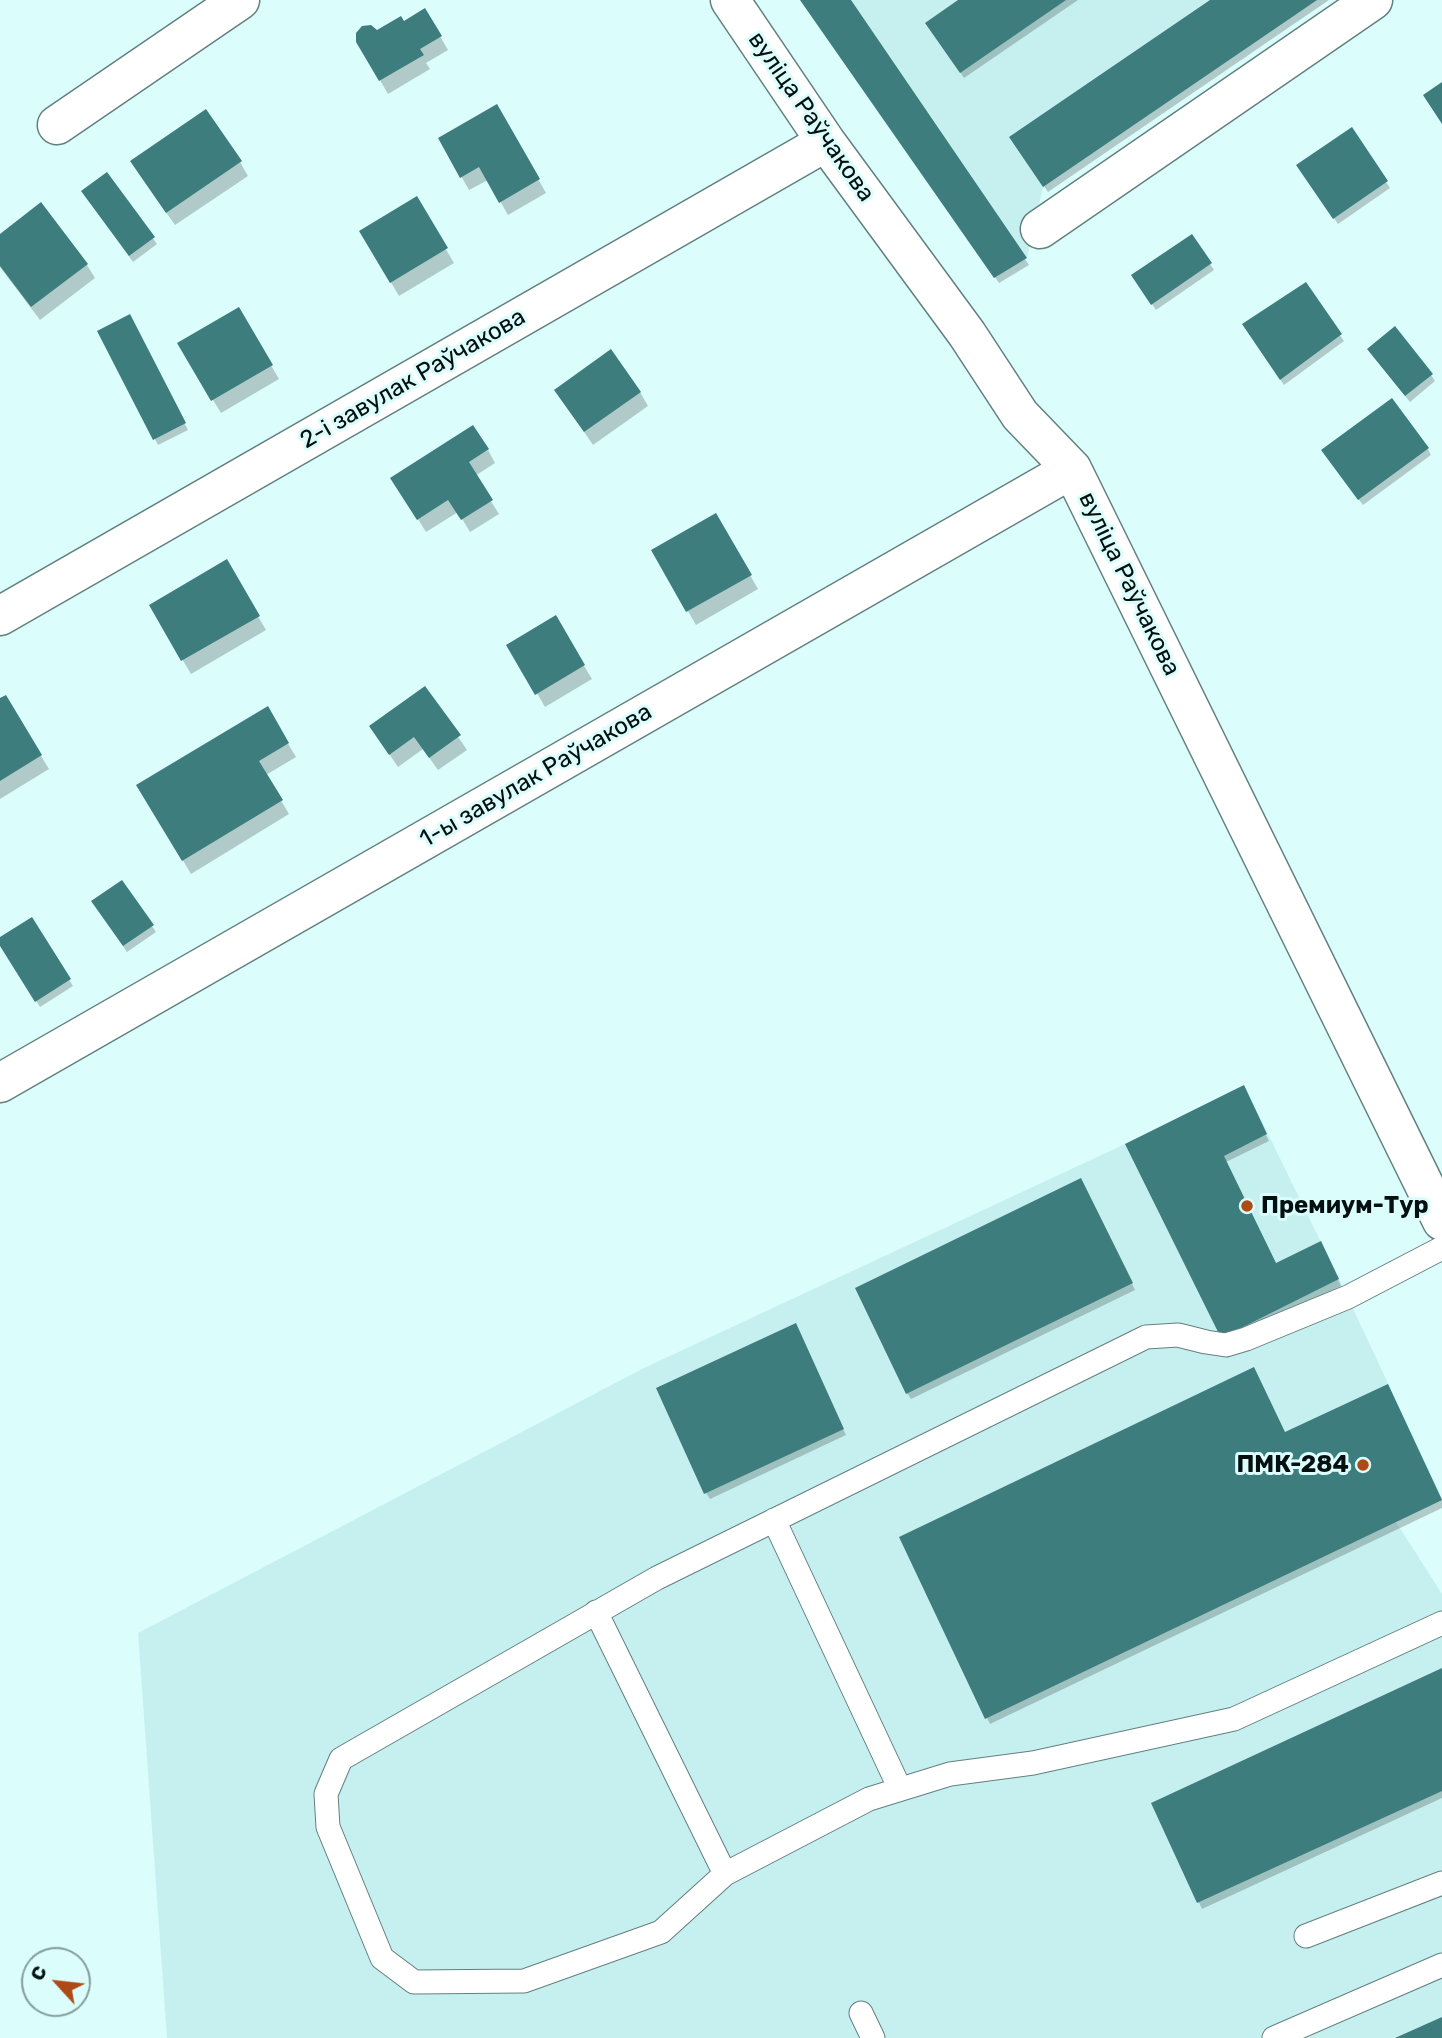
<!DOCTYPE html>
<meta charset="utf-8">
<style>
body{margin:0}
#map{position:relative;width:1442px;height:2038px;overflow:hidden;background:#dbfdfc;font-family:Rubik,sans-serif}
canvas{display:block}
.north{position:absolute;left:21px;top:1947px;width:70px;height:70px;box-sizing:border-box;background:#dbfdfc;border:2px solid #859e9d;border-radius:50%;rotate:297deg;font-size:19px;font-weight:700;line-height:28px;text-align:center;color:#040f0f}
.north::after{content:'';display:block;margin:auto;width:24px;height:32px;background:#ae4a16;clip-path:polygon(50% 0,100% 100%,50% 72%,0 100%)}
</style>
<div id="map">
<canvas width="1442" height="2038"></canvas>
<div class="north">С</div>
</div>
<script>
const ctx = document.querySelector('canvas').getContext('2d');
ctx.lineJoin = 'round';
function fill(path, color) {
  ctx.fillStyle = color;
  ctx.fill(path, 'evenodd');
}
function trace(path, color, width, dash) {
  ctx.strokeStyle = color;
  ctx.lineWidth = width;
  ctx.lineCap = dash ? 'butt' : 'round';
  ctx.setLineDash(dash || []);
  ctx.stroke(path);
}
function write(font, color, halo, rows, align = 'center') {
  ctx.font = font + ' Rubik,sans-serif';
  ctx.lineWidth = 6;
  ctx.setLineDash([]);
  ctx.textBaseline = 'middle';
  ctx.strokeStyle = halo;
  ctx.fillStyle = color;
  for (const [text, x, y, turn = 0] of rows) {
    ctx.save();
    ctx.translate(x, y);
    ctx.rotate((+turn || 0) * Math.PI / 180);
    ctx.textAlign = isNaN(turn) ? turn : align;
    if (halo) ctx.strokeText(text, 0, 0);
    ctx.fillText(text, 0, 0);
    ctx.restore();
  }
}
fill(new Path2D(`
 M 800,0 L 1317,0 L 1043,187 L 1027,258 L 994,278 Z
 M 1244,1085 L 1339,1279 L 1442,1498 L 1442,1500 L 1396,1522 L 1442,1594 L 1442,2038 L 167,2038 L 138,1633 L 644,1368 L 1125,1144 Z`), '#c6f0ef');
fill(new Path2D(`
 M 801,0 L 849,0 L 1029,265 L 999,283 Z
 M 961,0 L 1078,0 L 964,78 L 931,29 Z
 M 1213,0 L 1329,0 L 1048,192 L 1015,144 Z
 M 425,10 L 448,50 L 426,63 L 430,69 L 388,94 L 358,42 L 377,32 L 403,23 Z
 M 497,106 L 546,193 L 508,215 L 488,180 L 469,190 L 440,139 Z
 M 1351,129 L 1390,188 L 1338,224 L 1302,171 Z
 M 240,162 L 248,176 L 175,225 L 140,175 Z
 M 107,174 L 157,244 L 133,262 L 87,198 Z
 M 416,199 L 454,263 L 399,296 L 361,231 Z
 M 0,237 L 87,265 L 95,278 L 40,320 L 0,267 Z
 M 1210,264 L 1214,270 L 1156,310 L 1137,282 Z
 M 238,309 L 279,379 L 221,413 L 179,344 Z
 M 129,316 L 188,430 L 158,445 L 99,332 Z
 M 1248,331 L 1340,335 L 1344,341 L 1284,385 Z
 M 1373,355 L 1431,375 L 1435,381 L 1410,402 Z
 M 556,391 L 640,392 L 648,406 L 593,445 Z
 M 1428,449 L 1431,455 L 1363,505 L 1327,457 Z
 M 488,450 L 495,463 L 475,476 L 499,514 L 470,532 L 458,512 L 426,532 L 401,492 Z
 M 715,515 L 758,589 L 696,625 L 653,551 Z
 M 226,562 L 266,630 L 191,674 L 151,606 Z
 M 555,618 L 592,679 L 545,707 L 509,645 Z
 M 425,688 L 467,750 L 438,770 L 423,749 L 398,767 L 371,727 Z
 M 5,697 L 49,769 L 0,799 L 0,700 Z
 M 267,708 L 296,757 L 266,775 L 289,814 L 191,874 L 139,786 Z
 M 97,908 L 152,926 L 156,932 L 127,952 Z
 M 31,919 L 73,986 L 40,1007 L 0,943 L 0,939 Z
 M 1246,1094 L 1269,1141 L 1226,1162 L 1276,1265 L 1324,1249 L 1341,1286 L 1226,1343 L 1127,1145 Z
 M 1084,1186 L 1135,1290 L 911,1399 L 907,1393 Z
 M 798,1332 L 846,1435 L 710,1499 L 706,1493 Z
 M 1391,1392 L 1442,1500 L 1442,1508 L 990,1724 L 987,1718 L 1285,1434 Z
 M 1442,1670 L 1442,1798 L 1202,1909 L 1153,1803 Z`), '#0003');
fill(new Path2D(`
 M 800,0 L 851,0 L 1027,258 L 994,278 Z
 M 958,0 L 1066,0 L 960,73 L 925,23 Z
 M 1210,0 L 1317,0 L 1043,187 L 1009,137 Z
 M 425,8 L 442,36 L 420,49 L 424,55 L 379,81 L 356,42 L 356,33 L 362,26 L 371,25 L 377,30 L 401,16 L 404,21 Z
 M 1442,82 L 1442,124 L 1423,95 Z
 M 497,104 L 540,179 L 499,203 L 479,167 L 460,178 L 438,138 Z
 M 206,109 L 242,161 L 166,213 L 130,161 Z
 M 1352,127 L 1388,181 L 1333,219 L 1296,165 Z
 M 107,172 L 155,237 L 129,256 L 81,191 Z
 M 417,196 L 448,248 L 390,283 L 359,231 Z
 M 41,202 L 88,264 L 31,307 L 0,266 L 0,234 Z
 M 1192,234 L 1212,263 L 1151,305 L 1131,275 Z
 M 1306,282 L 1342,334 L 1280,380 L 1242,324 Z
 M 239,307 L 273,365 L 211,401 L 177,343 Z
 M 130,314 L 186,423 L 153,440 L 97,331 Z
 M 1395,326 L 1433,374 L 1405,396 L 1367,349 Z
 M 611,349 L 641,392 L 584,432 L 554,390 Z
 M 1392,398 L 1429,448 L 1358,500 L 1321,450 Z
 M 473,425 L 489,449 L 469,462 L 493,500 L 461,520 L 448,500 L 417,520 L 390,478 Z
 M 716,513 L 752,575 L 686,612 L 651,550 Z
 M 227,559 L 260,616 L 181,661 L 149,605 Z
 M 556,615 L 585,665 L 535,695 L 506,645 Z
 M 425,686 L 461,735 L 429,758 L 414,737 L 389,755 L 369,726 Z
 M 6,695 L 42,755 L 0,781 L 0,698 Z
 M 268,706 L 289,743 L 259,761 L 283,800 L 182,861 L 136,785 Z
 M 122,880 L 154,925 L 123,946 L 91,901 Z
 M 32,917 L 71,979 L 35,1002 L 0,946 L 0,937 Z
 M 1244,1085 L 1267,1134 L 1224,1156 L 1276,1263 L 1321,1241 L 1339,1279 L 1221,1338 L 1125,1144 Z
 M 1081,1178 L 1133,1283 L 906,1394 L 855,1288 Z
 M 796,1323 L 844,1429 L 704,1494 L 656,1388 Z
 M 1254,1367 L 1285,1432 L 1388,1384 L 1442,1500 L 985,1719 L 899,1537 Z
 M 1442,1668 L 1442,1791 L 1197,1903 L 1151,1803 Z
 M 1442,2017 L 1442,2038 L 1395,2038 Z`), '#3e7d7d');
const lane = new Path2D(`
 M 1442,1248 L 1348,1297 L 1246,1339 L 1226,1345 L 1206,1342 L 1178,1335 L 1146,1337 L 657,1578 L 341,1759 L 326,1794 L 328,1827 L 382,1958 L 414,1982 L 524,1981 L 661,1932 L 725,1874 L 869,1799 L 950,1774 L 1033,1763 L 1234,1719 L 1442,1623
 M 774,1520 L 900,1789
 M 596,1612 L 725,1874
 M 1306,1936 L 1442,1883
 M 861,2013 L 873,2038
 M 1274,2038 L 1442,1965`);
const street = new Path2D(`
 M 730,0 L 826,142 L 967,334 L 1020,415 L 1072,469 L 1442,1221
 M 57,125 L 240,0
 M 1040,229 L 1373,0
 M 0,616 L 826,142
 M 0,1083 L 1072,469`);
trace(lane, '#62807f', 25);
trace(street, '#62807f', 41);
trace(lane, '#fff', 23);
trace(street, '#fff', 38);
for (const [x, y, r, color] of [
 [1247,1206,7,"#ae4a16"],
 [1363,1465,7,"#ae4a16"]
]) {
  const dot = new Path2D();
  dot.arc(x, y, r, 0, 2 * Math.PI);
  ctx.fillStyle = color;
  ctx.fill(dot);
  trace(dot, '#dbfdfc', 2.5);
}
write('24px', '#040f0f', '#dbfdfc', [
 ["вуліца Раўчакова",811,117,55],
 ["2-і завулак Раўчакова",413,379,-30],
 ["вуліца Раўчакова",1129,584,64],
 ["1-ы завулак Раўчакова",536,776,-30]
]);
write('bold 24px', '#040f0f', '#dbfdfc', [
 ["Премиум-Тур",1261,1206],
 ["ПМК-284",1349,1465,"right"]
], 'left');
</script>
